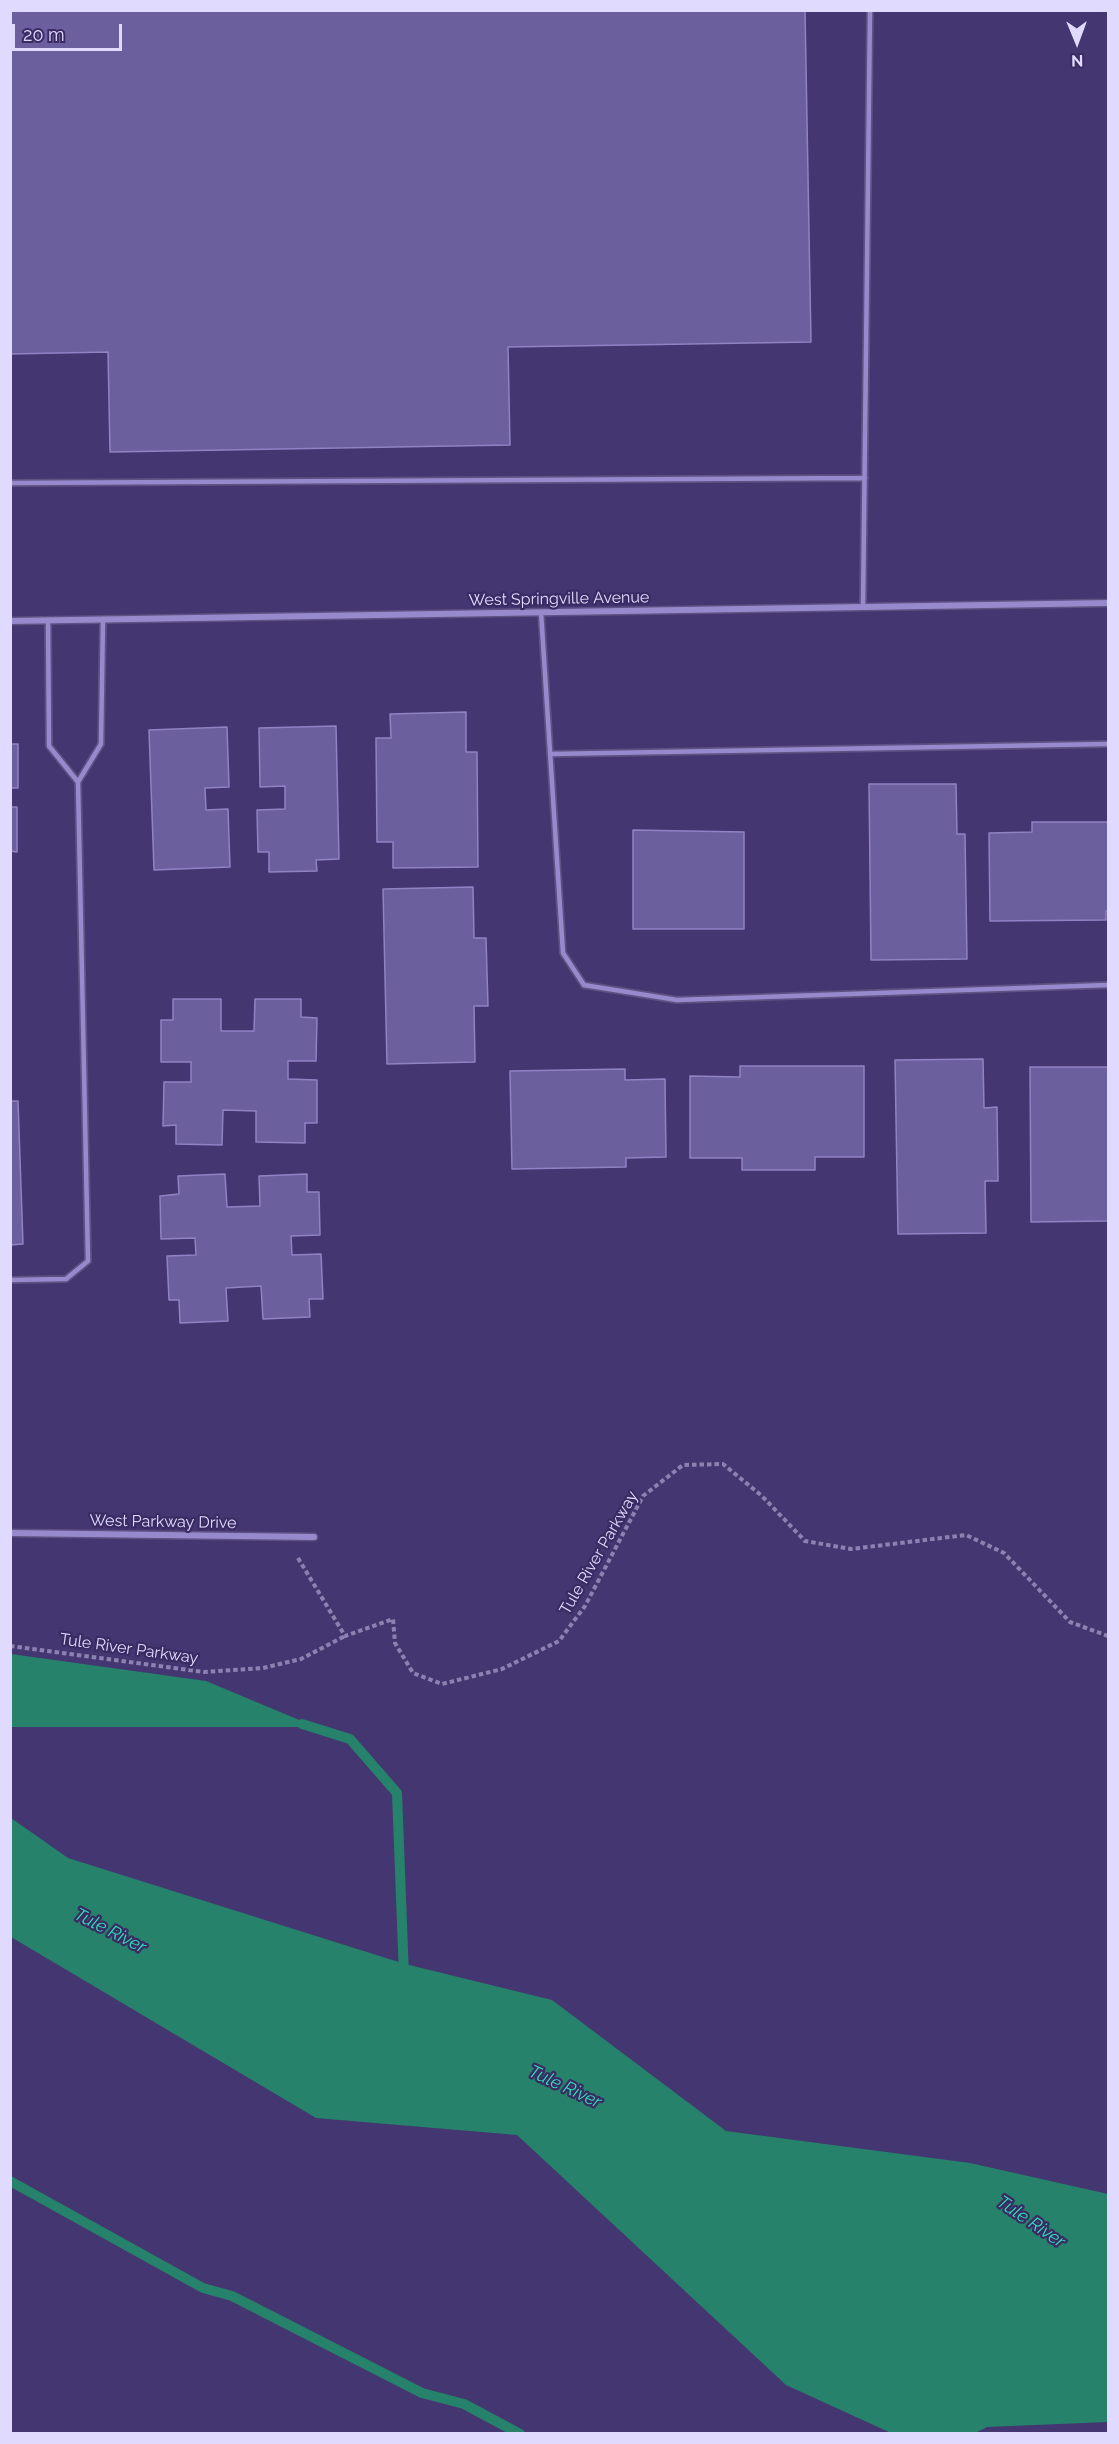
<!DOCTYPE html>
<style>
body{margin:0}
#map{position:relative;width:1119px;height:2444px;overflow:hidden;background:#443670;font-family:Raleway,sans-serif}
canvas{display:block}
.frame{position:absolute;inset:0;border:12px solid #e0dbfe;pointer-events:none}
.north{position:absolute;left:1047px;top:12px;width:60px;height:60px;-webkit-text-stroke:4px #3a2b64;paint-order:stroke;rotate:179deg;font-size:16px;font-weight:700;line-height:24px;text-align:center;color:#e0dbfe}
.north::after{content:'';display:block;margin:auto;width:21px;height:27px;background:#e0dbfe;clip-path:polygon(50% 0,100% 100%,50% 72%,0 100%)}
.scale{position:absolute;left:12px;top:24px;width:110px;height:27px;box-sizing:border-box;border:3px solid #e0dbfe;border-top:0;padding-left:8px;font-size:18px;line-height:21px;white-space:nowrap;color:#e0dbfe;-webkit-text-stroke:4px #3a2b64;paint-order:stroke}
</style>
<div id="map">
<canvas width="1119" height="2444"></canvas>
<div class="frame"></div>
<div class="north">N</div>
<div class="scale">20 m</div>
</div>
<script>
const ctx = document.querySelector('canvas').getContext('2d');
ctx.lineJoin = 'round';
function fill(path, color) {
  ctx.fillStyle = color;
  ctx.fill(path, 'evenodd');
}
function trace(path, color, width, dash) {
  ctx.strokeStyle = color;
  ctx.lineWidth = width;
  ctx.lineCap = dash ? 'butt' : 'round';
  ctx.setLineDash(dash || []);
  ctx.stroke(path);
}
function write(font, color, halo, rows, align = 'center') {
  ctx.font = font + ' Raleway,sans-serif';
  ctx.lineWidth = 4.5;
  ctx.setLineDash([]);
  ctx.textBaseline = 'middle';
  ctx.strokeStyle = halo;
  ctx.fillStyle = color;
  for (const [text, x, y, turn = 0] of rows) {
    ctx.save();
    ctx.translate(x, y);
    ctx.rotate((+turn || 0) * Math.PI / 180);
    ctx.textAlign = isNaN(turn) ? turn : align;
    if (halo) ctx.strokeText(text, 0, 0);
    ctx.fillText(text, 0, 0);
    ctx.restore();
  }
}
fill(new Path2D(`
 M 11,1654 L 206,1681 L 316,1727 L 11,1727 Z
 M 11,1818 L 68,1858 L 405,1964 L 552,2000 L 726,2131 L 970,2163 L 1108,2194 L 1108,2422 L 987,2427 L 975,2433 L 891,2433 L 786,2385 L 517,2135 L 316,2118 L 11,1937 Z`), '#26826b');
trace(new Path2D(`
 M 302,1724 L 350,1739 L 397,1793 L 404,1976
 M 10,2181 L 203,2288 L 232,2296 L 422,2393 L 464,2404 L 520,2434`), '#26826b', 10);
const building = new Path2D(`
 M 10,10 L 805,10 L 811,342 L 508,347 L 510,445 L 110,452 L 108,352 L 10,354 Z
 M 466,712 L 466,752 L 477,752 L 478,867 L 393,868 L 393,842 L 377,842 L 376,738 L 391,738 L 390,714 Z
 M 336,726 L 339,859 L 316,860 L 317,871 L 269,872 L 269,852 L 258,852 L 257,810 L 285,809 L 285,786 L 260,787 L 259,728 Z
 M 227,727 L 229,787 L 205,788 L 206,810 L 228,809 L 230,867 L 154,870 L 149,730 Z
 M 10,744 L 18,744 L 18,788 L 10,788 Z
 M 869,784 L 956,784 L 957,834 L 965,834 L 967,959 L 871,960 Z
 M 10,807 L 17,807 L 17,852 L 10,851 Z
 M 1032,822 L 1108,822 L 1108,911 L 1106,911 L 1106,920 L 990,921 L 989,833 L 1032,832 Z
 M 633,830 L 744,832 L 744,929 L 633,929 Z
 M 473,887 L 474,938 L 486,938 L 488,1006 L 474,1006 L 475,1062 L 387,1064 L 383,889 Z
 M 173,999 L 221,999 L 221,1031 L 254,1031 L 255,999 L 301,999 L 301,1017 L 317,1018 L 316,1061 L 288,1061 L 288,1079 L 317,1080 L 317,1123 L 305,1123 L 305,1143 L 256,1142 L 256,1111 L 223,1110 L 222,1145 L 176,1144 L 176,1125 L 163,1126 L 164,1082 L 191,1082 L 191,1062 L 161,1062 L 161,1020 L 173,1020 Z
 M 983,1059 L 984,1108 L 997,1107 L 998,1181 L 985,1181 L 986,1233 L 898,1234 L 895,1060 Z
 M 740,1066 L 864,1066 L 864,1157 L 815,1157 L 815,1170 L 742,1170 L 742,1158 L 690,1158 L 690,1076 L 740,1077 Z
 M 1030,1067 L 1108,1067 L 1108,1221 L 1031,1222 Z
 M 625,1069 L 625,1080 L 665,1079 L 666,1157 L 626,1158 L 626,1167 L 512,1169 L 510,1071 Z
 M 10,1101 L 18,1101 L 23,1244 L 10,1245 Z
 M 225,1174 L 227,1207 L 260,1206 L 259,1176 L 307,1174 L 307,1192 L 319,1192 L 320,1235 L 291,1236 L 292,1255 L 321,1254 L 323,1299 L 309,1299 L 310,1317 L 263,1319 L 261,1286 L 226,1288 L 228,1321 L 180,1323 L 179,1300 L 169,1300 L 167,1256 L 196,1255 L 195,1238 L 161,1239 L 160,1196 L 179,1194 L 178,1176 Z`);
fill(building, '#6c5f9e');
trace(building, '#9083c4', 1.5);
const lane = new Path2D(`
 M 10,483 L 865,478
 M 863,607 L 870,10
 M 541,612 L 563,953 L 584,985 L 677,1000 L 1108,985
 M 48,620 L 49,746 L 78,782
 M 550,754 L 1108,744
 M 10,1280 L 66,1279 L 88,1261 L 78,782 L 101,744 L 103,619`);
const street = new Path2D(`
 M 10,621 L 1108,603
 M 10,1533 L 314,1537`);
trace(lane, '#5e5183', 8);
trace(street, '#5e5183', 9);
trace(new Path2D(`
 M 298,1558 L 345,1636 L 393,1619 L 395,1643 L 413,1673 L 442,1684 L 502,1669 L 559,1641 L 585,1606 L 643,1496 L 683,1465 L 723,1464 L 762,1496 L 805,1541 L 851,1549 L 966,1535 L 1004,1553 L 1070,1622 L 1108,1636
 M 10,1646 L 204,1672 L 263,1668 L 301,1659 L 345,1636`), '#8c82b2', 4, [4.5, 3]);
trace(lane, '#968acc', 4.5);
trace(street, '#968acc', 6);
write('16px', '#e0dbfe', '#3a2b64', [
 ["West Springville Avenue",559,599,-1],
 ["West Parkway Drive",163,1522,1],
 ["Tule River Parkway",599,1553,-60],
 ["Tule River Parkway",129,1649,8]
]);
write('italic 18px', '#30dfb6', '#3a2b64', [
 ["Tule River",110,1931,27],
 ["Tule River",565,2087,25],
 ["Tule River",1031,2222,34]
]);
</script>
